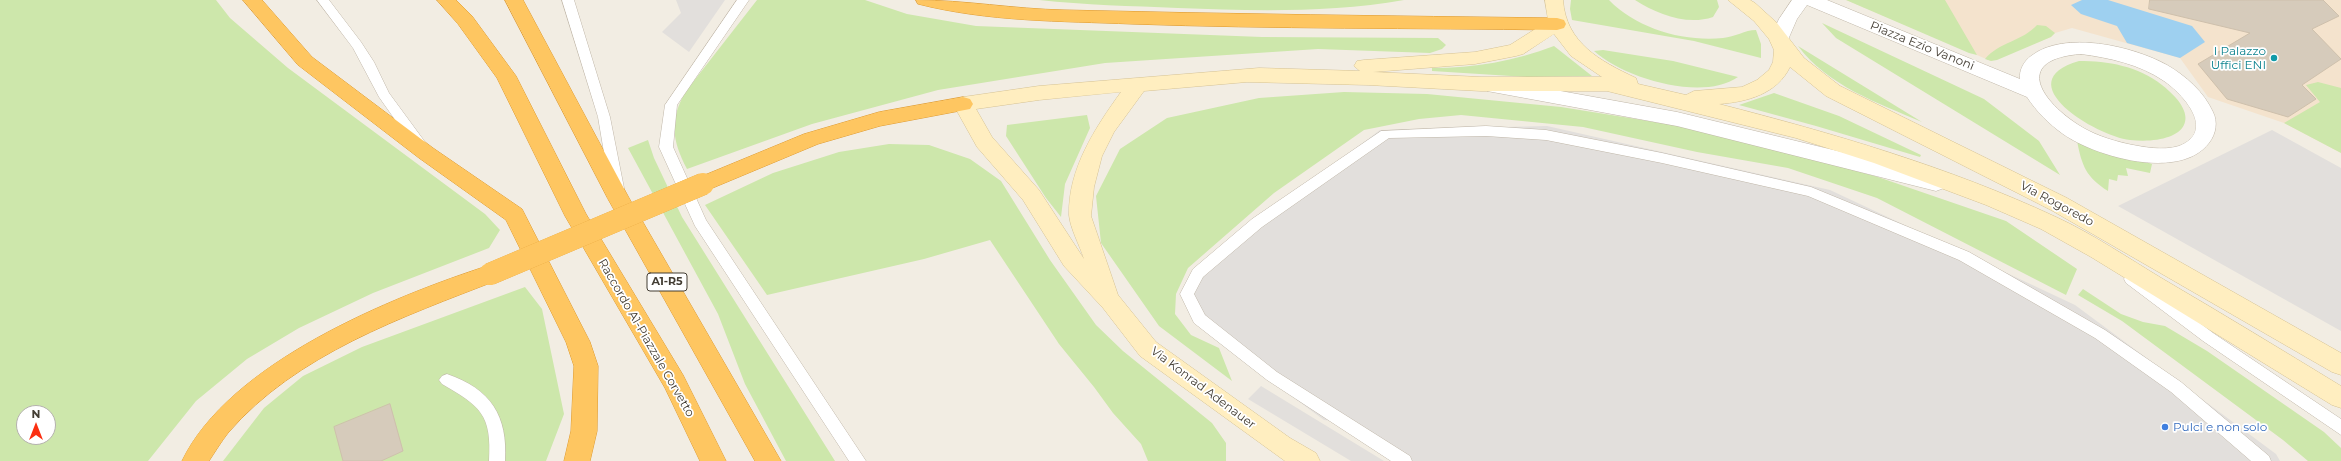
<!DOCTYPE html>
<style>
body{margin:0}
#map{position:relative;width:2341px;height:461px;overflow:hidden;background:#f2ede3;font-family:Montserrat,sans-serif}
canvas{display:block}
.north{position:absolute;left:16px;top:405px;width:40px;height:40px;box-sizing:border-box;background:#fff;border:1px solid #b4b1ad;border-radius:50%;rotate:0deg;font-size:11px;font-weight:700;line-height:16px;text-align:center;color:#433d33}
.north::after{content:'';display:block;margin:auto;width:14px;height:18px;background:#fb2f11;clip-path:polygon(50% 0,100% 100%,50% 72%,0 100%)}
</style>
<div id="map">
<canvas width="2341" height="461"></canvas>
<div class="north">N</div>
</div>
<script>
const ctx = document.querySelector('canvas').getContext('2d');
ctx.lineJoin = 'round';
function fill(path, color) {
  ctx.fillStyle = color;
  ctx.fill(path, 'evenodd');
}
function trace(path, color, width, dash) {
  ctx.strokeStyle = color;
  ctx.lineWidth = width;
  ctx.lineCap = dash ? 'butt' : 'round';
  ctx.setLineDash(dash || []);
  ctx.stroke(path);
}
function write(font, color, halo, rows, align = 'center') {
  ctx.font = font + ' Montserrat,sans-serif';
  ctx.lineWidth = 3.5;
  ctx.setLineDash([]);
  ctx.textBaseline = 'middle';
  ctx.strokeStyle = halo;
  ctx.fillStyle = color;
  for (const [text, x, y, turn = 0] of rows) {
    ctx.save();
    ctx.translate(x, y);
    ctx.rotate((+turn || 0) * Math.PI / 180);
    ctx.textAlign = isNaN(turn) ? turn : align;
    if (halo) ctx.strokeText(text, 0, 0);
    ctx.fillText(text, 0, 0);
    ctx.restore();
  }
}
fill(new Path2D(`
 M 1846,0 L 2341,0 L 2341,153 L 2284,123 L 2208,97 L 2180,58 L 2072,28 L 2055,33 L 2051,37 L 1991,61 Z`), '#f4e3cd');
fill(new Path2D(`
 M 0,0 L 216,0 L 230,18 L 288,68 L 485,214 L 500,230 L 489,248 L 373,293 L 299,328 L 247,359 L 196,401 L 148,461 L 0,461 ZM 24,413 L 48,413 L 48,437 L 24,437 Z
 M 757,0 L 865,0 L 907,14 L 976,26 L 1262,37 L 1438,38 L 1446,45 L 1442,49 L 1430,53 L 1318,49 L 1105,63 L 938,90 L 812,124 L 687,169 C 672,140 669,120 686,91 Z
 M 1039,0 L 1404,0 C 1330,13 1253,11 1178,8 C 1131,6 1085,5 1039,0 Z
 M 1571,0 L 1609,0 C 1637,29 1684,42 1723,38 C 1735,37 1745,30 1756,30 L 1761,44 L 1761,58 L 1694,41 L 1572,20 L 1570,9 Z
 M 1635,0 L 1717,0 L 1719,7 L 1713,17 C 1687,26 1657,14 1635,0 Z
 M 1846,0 L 1945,0 L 1977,55 L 1969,53 Z
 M 1822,23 L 1984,99 L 2039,141 L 2060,175 L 1836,38 Z
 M 2037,25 L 2046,26 L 2055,33 L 2051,37 L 1997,60 L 1991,61 L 1985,59 C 1999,42 2023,41 2037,25 Z
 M 1554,46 L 1592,76 L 1527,77 L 1432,71 L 1432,68 C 1474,68 1515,61 1554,46 Z
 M 1798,46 L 1922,122 C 1878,103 1828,86 1798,46 Z
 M 1603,50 L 1673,61 L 1738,77 C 1702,102 1624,78 1594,51 Z
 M 2079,61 C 2108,61 2138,66 2162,85 C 2209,122 2179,145 2130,140 C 2096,136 2006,82 2079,61 Z
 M 2318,82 L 2341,88 L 2341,153 L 2284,123 L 2320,102 L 2306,85 Z
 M 1344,92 L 1427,94 L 1561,107 L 1711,131 L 1875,176 L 2006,221 L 2077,269 L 2066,295 L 1877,198 L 1788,168 L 1697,152 L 1583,127 L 1461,115 L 1419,119 L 1364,130 L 1274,193 L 1188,268 L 1176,294 L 1175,314 L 1191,335 L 1219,348 L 1232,381 L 1159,326 L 1101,243 L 1096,196 L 1120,149 L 1167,118 L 1259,98 Z
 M 1774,93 L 1839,116 L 1921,155 L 1920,157 L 1816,126 L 1739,105 Z
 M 1087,115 L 1090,128 L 1065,184 L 1061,217 L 1046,198 L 1006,136 L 1007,125 Z
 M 648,140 L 654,158 L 682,217 L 835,461 L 786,461 L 745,384 L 718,314 L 628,148 Z
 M 2077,141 L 2152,164 L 2150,173 L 2126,168 L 2128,176 L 2118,175 L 2117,181 L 2109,179 L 2108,191 C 2086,177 2082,166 2077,141 Z
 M 889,144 L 929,145 L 970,159 L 1001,181 L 1050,260 L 1096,325 L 1123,351 L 1212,423 L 1226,443 L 1226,461 L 1148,461 L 1141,444 L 1113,413 L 1094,387 L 1059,344 L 990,240 L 924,259 L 767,295 L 705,205 L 773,173 L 839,152 Z
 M 525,287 L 542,309 L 564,414 L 546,461 L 223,461 L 264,408 L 303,376 L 362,347 Z
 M 2083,289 L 2121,314 L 2143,322 L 2165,326 L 2207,351 L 2324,432 L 2341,448 L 2341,461 L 2308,461 L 2283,440 L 2122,321 L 2078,295 Z`), '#cde7ab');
fill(new Path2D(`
 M 676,0 L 725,0 L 689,52 L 662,32 L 681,13 Z
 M 1547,126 L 1830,190 L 2075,305 L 2276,454 L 2280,461 L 1403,461 L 1344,422 L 1324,420 L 1222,345 L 1183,300 L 1192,271 L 1380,130 Z
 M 2272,130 L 2341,168 L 2341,331 L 2118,206 Z
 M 1261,386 L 1384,461 L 1351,461 L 1248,399 Z`), '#e2dfdc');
fill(new Path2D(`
 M 2082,0 L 2108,0 L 2192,26 L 2205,42 L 2180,58 L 2127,43 L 2117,26 L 2081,14 L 2071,5 Z`), '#9ed0f0');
const building = new Path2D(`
 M 2150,0 L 2323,0 L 2339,16 L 2312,29 L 2341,59 L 2302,85 L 2316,99 L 2288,117 L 2227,99 L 2198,64 L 2250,33 L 2149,9 Z
 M 390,404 L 403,451 L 381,461 L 343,461 L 334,427 Z`);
fill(building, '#d6cbbb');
trace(building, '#cec0ac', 1);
const lane = new Path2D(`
 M 317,0 L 329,0 L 361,42 L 374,62 L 389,93 L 425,142 L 427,145 L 425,148 L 415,148 L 379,97 L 353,48 Z
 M 562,0 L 574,0 L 610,117 L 624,188 L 622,191 L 612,191 L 610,188 L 598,117 Z
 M 737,0 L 749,0 L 677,105 L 673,147 L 706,220 L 866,461 L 849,461 L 695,226 L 659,147 L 665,105 Z
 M 1486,126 L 1546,130 L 1662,153 L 1811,187 L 1969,252 L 2105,330 L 2181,382 L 2269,456 L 2271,461 L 2251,461 L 2171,392 L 2095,338 L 1959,260 L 1808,196 L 1662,163 L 1546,140 L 1486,136 L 1389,138 L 1262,227 L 1203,277 L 1194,294 L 1205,315 L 1277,372 L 1410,456 L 1412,461 L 1391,461 L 1267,380 L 1194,323 L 1180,294 L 1193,269 L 1252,219 L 1381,131 Z
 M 2131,273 L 2136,275 L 2213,333 L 2341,419 L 2341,435 L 2203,341 L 2126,283 L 2124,279 L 2126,275 Z
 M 447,374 C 491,389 508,416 505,461 L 489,461 C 492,414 480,406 442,384 L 439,380 L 442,376 Z`);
const street = new Path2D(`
 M 1792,0 L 1827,0 L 2020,79 C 2019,70 2024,61 2031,56 C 2064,30 2133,46 2167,65 C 2186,76 2204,92 2213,112 C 2218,122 2216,134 2209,143 C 2180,181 2096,157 2063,134 C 2049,124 2036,111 2027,97 L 1807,5 L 1797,19 L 1787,42 L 1780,44 L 1773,42 L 1770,38 L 1779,19 ZM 2081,54 C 2110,58 2139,64 2164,81 C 2183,94 2217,131 2179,146 C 2163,151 2143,147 2128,144 C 2110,140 2092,134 2077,124 C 2038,98 2015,59 2081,54 Z
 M 1494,79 L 1677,112 L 1936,175 L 1944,178 L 1947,183 L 1944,188 L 1936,191 L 1677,126 L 1487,91 L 1484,86 L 1487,81 Z`);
const secondary = new Path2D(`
 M 1545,0 L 1563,0 C 1566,43 1600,61 1636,78 L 1638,84 L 1686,95 L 1694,91 L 1742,87 L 1757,80 L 1769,70 L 1773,62 L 1774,50 L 1769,39 L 1754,21 L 1728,0 L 1750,0 L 1755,3 L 1777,23 L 1804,58 L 1840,86 L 2067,198 L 2341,353 L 2341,375 L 2332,372 L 2051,210 L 1826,96 L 1790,67 C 1777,94 1747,102 1719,104 C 1832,133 1949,167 2056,217 C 2093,234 2128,258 2163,279 C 2223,314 2282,350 2341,386 L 2341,408 L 2332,405 L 2091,257 L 2041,229 L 1986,205 L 1874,163 L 1796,138 L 1607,91 L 1481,91 L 1368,85 L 1247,82 L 1144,91 L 1114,132 L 1102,156 L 1094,187 L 1091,216 L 1118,295 L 1156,342 L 1290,438 L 1316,453 L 1320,461 L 1285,461 L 1140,356 L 1103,308 L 1064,266 L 1023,200 L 977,147 L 953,104 L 956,99 L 963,97 L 1039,86 L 1259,68 L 1360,71 L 1354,66 L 1357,61 L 1364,60 L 1475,52 L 1510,45 L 1548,21 ZM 1554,34 L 1571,56 L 1602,77 L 1481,77 L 1373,72 L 1475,64 L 1516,56 L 1523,54 ZM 1121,92 C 1095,128 1068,169 1069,215 C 1070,228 1080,246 1084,259 L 1039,190 L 992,137 L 976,109 L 1039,100 Z`);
const highway = new Path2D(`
 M 243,0 L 262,0 L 312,57 L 433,148 L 522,209 L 590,342 L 598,366 L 597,431 L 590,461 L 564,461 L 571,431 L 574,366 L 566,342 L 506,220 L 419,158 L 298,65 Z
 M 437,0 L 456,0 L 472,16 L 516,76 L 586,214 L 683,375 L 726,461 L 700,461 L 665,388 L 565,216 L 497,78 L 458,24 Z
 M 505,0 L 523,0 L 629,198 L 781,461 L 755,461 L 608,199 Z
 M 916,0 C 965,0 1014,9 1064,10 C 1228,14 1392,16 1557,18 L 1564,20 L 1566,24 L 1564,28 L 1557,30 C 1415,28 1274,29 1132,24 C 1060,21 989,22 918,4 Z
 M 963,97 L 970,99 L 973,104 L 970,109 L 880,126 L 818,144 L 703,192 L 695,189 L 692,184 L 695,179 L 804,134 L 879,112 Z
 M 490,265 L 498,268 L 501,274 L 498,280 C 403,317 296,354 228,433 C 221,442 215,452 209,461 L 182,461 C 229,363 391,297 490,265 Z`);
trace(lane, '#c0b7a9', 1);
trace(street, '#c0b7a9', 1);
trace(secondary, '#d5c294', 1);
trace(highway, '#dd9a31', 1);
fill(lane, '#fff');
fill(street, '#fff');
fill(secondary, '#ffeec0');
fill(highway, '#fec661');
const highwayBridge = new Path2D(`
 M 490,274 L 703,184`);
trace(highwayBridge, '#dd9a31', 22, []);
trace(highwayBridge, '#fec661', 22);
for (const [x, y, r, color] of [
 [2274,58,4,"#0f9aa8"],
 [2165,427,4,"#3f7fe0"]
]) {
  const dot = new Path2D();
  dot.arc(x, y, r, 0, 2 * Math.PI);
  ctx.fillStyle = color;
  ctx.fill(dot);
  trace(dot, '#fff', 1.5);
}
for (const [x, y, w] of [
 [667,282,40]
]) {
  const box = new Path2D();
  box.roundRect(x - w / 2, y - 9, w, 18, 3);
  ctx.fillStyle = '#fff';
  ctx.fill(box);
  trace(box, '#433d33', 1);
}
write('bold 11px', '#433d33', null, [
 ["A1-R5",667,282]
]);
write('12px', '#433d33', '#fff', [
 ["Piazza Ezio Vanoni",1922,46,22],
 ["Via Rogoredo",2057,204,28],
 ["Raccordo A1-Piazzale Corvetto",646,338,60],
 ["Via Konrad Adenauer",1203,388,37]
]);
write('12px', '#0d838f', '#fff', [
 ["I Palazzo",2266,51],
 ["Uffici ENI",2266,65]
], 'right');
write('12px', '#366cbe', '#fff', [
 ["Pulci e non solo",2173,427]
], 'left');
</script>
